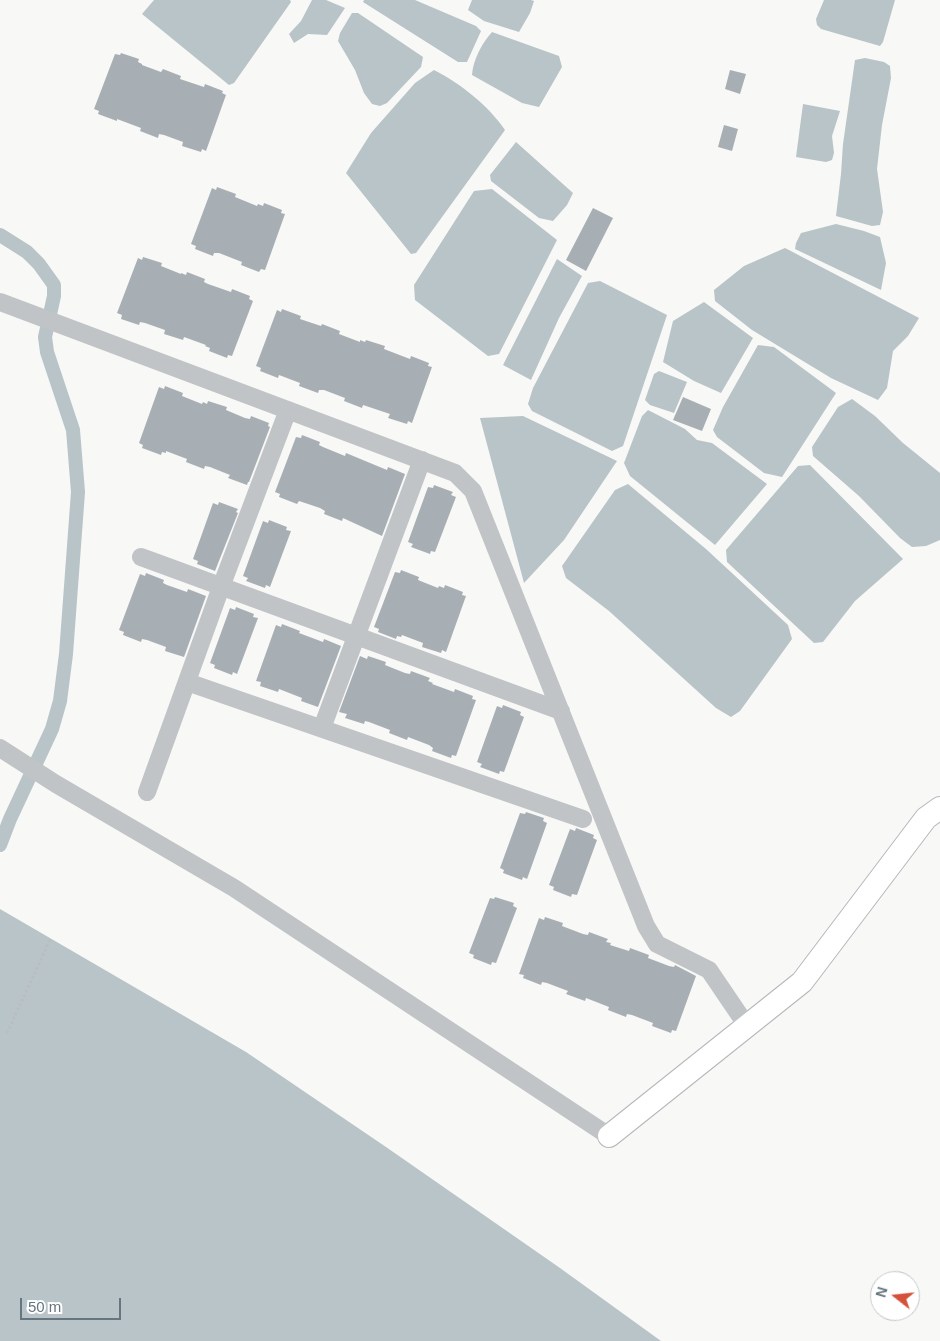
<!DOCTYPE html>
<style>
body{margin:0}
#map{position:relative;width:940px;height:1341px;overflow:hidden;background:#f8f8f6;font-family:Helvetica,sans-serif}
canvas{display:block}
.north{position:absolute;left:870px;top:1271px;width:50px;height:50px;box-sizing:border-box;background:#fff;border:1px solid #c2c8cb;border-radius:50%;rotate:286deg;font-size:14px;font-weight:700;line-height:20px;text-align:center;color:#66757e}
.north::after{content:'';display:block;margin:auto;width:18px;height:22px;background:#d4523a;clip-path:polygon(50% 0,100% 100%,50% 72%,0 100%)}
.scale{position:absolute;left:20px;top:1298px;width:101px;height:22px;box-sizing:border-box;border:2px solid #66757e;border-top:0;padding-left:6px;font-size:15px;line-height:18px;white-space:nowrap;color:#66757e;-webkit-text-stroke:4px #fff;paint-order:stroke}
</style>
<div id="map">
<canvas width="940" height="1341"></canvas>
<div class="north">N</div>
<div class="scale">50 m</div>
</div>
<script>
const ctx = document.querySelector('canvas').getContext('2d');
ctx.lineJoin = 'round';
function fill(path, color) {
  ctx.fillStyle = color;
  ctx.fill(path, 'evenodd');
}
function trace(path, color, width, dash) {
  ctx.strokeStyle = color;
  ctx.lineWidth = width;
  ctx.lineCap = dash ? 'butt' : 'round';
  ctx.setLineDash(dash || []);
  ctx.stroke(path);
}
fill(new Path2D(`
 M 154,0 L 290,0 L 291,2 L 234,83 L 229,85 L 142,14 Z
 M 312,0 L 326,0 L 345,8 L 327,35 L 308,34 L 294,43 L 289,34 L 301,21 Z
 M 364,0 L 415,0 L 476,26 L 481,31 L 467,62 L 458,62 L 363,2 Z
 M 472,0 L 531,0 L 534,1 L 530,13 L 519,32 L 484,21 L 468,10 Z
 M 824,0 L 895,0 L 883,42 L 880,46 L 821,29 L 817,25 L 816,19 Z
 M 352,13 L 358,13 L 423,57 L 421,67 L 387,103 L 380,106 L 372,104 L 364,93 L 355,70 L 338,41 L 340,33 Z
 M 492,32 L 559,56 L 562,67 L 539,107 L 522,103 L 472,75 C 473,60 482,43 492,32 Z
 M 865,58 L 884,62 L 890,66 L 891,78 L 882,125 L 877,169 L 883,212 L 880,225 L 872,226 L 836,216 L 841,174 L 843,144 L 855,60 Z
 M 434,70 C 461,84 488,105 505,130 L 416,253 L 411,254 L 346,173 L 371,133 L 415,83 Z
 M 803,104 L 840,111 L 832,136 L 834,153 L 832,160 L 826,162 L 796,157 Z
 M 516,142 L 573,193 L 567,205 L 553,221 L 539,218 L 491,181 L 490,175 Z
 M 492,189 L 557,240 L 499,354 L 488,356 L 415,300 L 414,285 L 474,191 Z
 M 836,224 L 864,231 L 880,237 L 886,263 L 881,290 L 795,249 L 796,243 L 801,233 Z
 M 785,248 L 919,318 L 908,336 L 893,351 L 887,388 L 878,400 L 831,378 L 752,330 L 715,301 L 714,290 L 744,266 Z
 M 557,259 L 582,276 L 559,318 L 531,380 L 503,365 Z
 M 600,281 L 667,315 L 623,446 L 612,451 L 532,411 L 528,404 L 533,388 L 588,283 Z
 M 704,302 L 753,338 L 721,393 L 694,381 L 663,362 L 673,321 Z
 M 758,345 L 774,347 L 836,393 L 782,477 L 764,473 L 717,437 L 713,430 L 723,407 Z
 M 659,371 L 687,382 L 674,413 L 650,405 L 645,400 L 654,374 Z
 M 852,399 L 875,416 L 903,443 L 940,473 L 940,540 L 926,546 L 912,547 L 900,538 L 859,496 L 813,456 L 812,447 L 838,407 Z
 M 648,410 L 685,429 L 697,440 L 712,443 L 767,484 L 715,545 L 630,476 L 624,463 L 642,416 Z
 M 523,416 L 617,461 L 564,540 L 524,583 L 480,418 Z
 M 810,465 L 903,559 L 855,601 L 823,642 L 814,643 L 727,562 L 726,550 L 798,466 Z
 M 628,484 L 706,549 L 788,625 L 792,639 L 740,711 L 731,717 L 716,708 L 609,611 L 566,578 L 562,566 L 615,490 Z
 M 0,909 L 246,1052 L 386,1147 L 560,1268 L 661,1341 L 0,1341 Z`), '#b8c4c7');
trace(new Path2D(`
 M 0,235 L 27,252 L 39,264 L 54,285 L 54,296 L 45,337 L 47,352 L 73,430 L 78,492 L 66,654 L 60,701 L 52,729 L 10,819 L 0,845`), '#b8c4c7', 14);
fill(new Path2D(`
 M 121,53 L 139,59 L 138,62 L 142,64 L 142,65 L 161,72 L 163,69 L 181,76 L 180,79 L 204,87 L 205,84 L 223,91 L 222,93 L 226,95 L 206,151 L 202,149 L 201,152 L 182,146 L 183,142 L 164,135 L 159,134 L 158,138 L 140,131 L 141,128 L 117,119 L 117,121 L 98,114 L 99,111 L 94,109 L 115,54 L 120,55 Z
 M 730,70 L 746,74 L 740,94 L 725,89 Z
 M 724,125 L 738,129 L 732,151 L 718,147 Z
 M 217,187 L 236,194 L 235,197 L 257,206 L 258,204 L 263,206 L 264,203 L 282,210 L 281,213 L 285,214 L 265,270 L 261,269 L 259,272 L 241,265 L 242,262 L 219,253 L 214,253 L 213,256 L 195,249 L 196,246 L 191,244 L 212,188 L 216,190 Z
 M 593,208 L 613,218 L 586,271 L 566,260 Z
 M 143,257 L 162,263 L 161,266 L 181,274 L 181,273 L 186,275 L 187,272 L 205,279 L 204,282 L 208,284 L 231,292 L 232,289 L 250,296 L 249,299 L 253,301 L 232,356 L 228,355 L 227,358 L 209,351 L 210,348 L 205,346 L 206,345 L 184,337 L 183,340 L 164,334 L 165,330 L 145,323 L 140,322 L 139,325 L 121,319 L 122,315 L 117,313 L 138,258 L 142,260 Z
 M 282,309 L 301,316 L 300,319 L 321,326 L 322,324 L 340,331 L 339,334 L 360,342 L 360,340 L 365,342 L 366,340 L 385,346 L 384,349 L 410,359 L 411,356 L 429,363 L 428,366 L 432,367 L 412,423 L 408,421 L 407,424 L 388,418 L 390,414 L 363,405 L 362,408 L 344,401 L 345,398 L 324,390 L 319,390 L 318,393 L 299,386 L 300,383 L 279,375 L 278,378 L 260,371 L 261,368 L 256,366 L 277,310 L 281,312 Z
 M 165,386 L 183,393 L 182,396 L 202,404 L 203,402 L 207,404 L 208,401 L 227,407 L 226,410 L 245,418 L 250,419 L 251,416 L 269,423 L 268,426 L 270,427 L 249,482 L 248,482 L 247,485 L 228,478 L 230,475 L 210,467 L 205,466 L 204,469 L 186,462 L 187,459 L 166,451 L 166,453 L 162,452 L 161,455 L 142,448 L 143,445 L 139,443 L 159,387 L 164,389 Z
 M 683,397 L 711,409 L 702,431 L 673,420 Z
 M 302,435 L 320,442 L 319,445 L 323,447 L 345,456 L 346,453 L 387,470 L 388,467 L 405,474 L 382,536 L 343,518 L 342,521 L 324,514 L 325,511 L 320,508 L 299,501 L 297,504 L 279,497 L 280,494 L 275,492 L 296,437 L 301,438 Z
 M 434,485 L 453,492 L 451,495 L 456,497 L 435,552 L 431,551 L 430,554 L 411,547 L 413,544 L 408,542 L 428,487 L 433,488 Z
 M 219,502 L 238,509 L 236,512 L 238,513 L 215,571 L 197,564 L 198,561 L 193,559 L 213,503 L 218,505 Z
 M 269,520 L 287,527 L 286,530 L 291,531 L 270,587 L 266,585 L 265,588 L 246,581 L 248,578 L 243,576 L 263,521 L 268,523 Z
 M 401,570 L 419,577 L 418,580 L 438,588 L 439,586 L 444,588 L 445,585 L 463,592 L 462,595 L 466,596 L 446,652 L 442,650 L 441,653 L 422,647 L 423,643 L 402,635 L 401,637 L 397,636 L 396,639 L 378,632 L 379,629 L 374,627 L 395,572 L 400,573 Z
 M 146,573 L 164,580 L 163,583 L 167,585 L 187,592 L 188,589 L 206,596 L 184,657 L 165,651 L 166,647 L 147,640 L 142,639 L 141,642 L 123,635 L 124,632 L 119,630 L 140,574 L 145,576 Z
 M 236,607 L 254,614 L 253,617 L 258,618 L 237,674 L 233,672 L 232,675 L 214,668 L 215,665 L 210,663 L 230,608 L 235,610 Z
 M 282,624 L 300,631 L 299,633 L 323,642 L 324,639 L 341,646 L 318,707 L 301,701 L 302,698 L 279,689 L 278,692 L 260,686 L 261,682 L 256,681 L 276,625 L 281,627 Z
 M 360,656 L 367,659 L 368,656 L 386,662 L 385,665 L 405,673 L 410,674 L 411,671 L 430,678 L 428,681 L 433,683 L 432,684 L 454,692 L 455,689 L 473,696 L 472,699 L 476,700 L 456,756 L 452,755 L 451,758 L 432,751 L 433,748 L 429,745 L 408,737 L 407,740 L 389,733 L 390,730 L 369,722 L 365,721 L 364,724 L 345,718 L 347,714 L 339,712 Z
 M 503,705 L 521,712 L 520,715 L 524,717 L 504,772 L 500,771 L 499,774 L 480,767 L 482,764 L 477,762 L 497,706 L 502,708 Z
 M 526,812 L 544,818 L 543,821 L 547,823 L 527,879 L 523,877 L 522,880 L 503,873 L 504,870 L 500,868 L 520,813 L 525,814 Z
 M 576,828 L 594,835 L 593,838 L 597,840 L 577,895 L 572,894 L 571,897 L 553,890 L 554,887 L 549,885 L 570,829 L 575,831 Z
 M 495,897 L 514,903 L 513,906 L 517,908 L 496,963 L 492,962 L 491,965 L 473,958 L 474,955 L 469,953 L 490,898 L 494,899 Z
 M 545,917 L 563,923 L 562,926 L 583,934 L 588,935 L 589,932 L 608,939 L 606,942 L 611,943 L 610,945 L 629,951 L 630,948 L 649,955 L 648,958 L 669,966 L 674,967 L 675,965 L 696,976 L 676,1031 L 672,1030 L 671,1033 L 652,1026 L 653,1023 L 632,1015 L 627,1014 L 626,1017 L 608,1010 L 609,1007 L 586,998 L 585,1001 L 566,994 L 568,991 L 547,983 L 542,982 L 541,985 L 523,978 L 524,975 L 519,974 L 539,918 L 544,920 Z`), '#a8afb4');
const major = new Path2D(`
 M 609,1136 L 802,982 L 926,818 L 940,808`);
trace(major, '#b4b8bb', 24);
trace(new Path2D(`
 M 7,1033 L 51,938`), '#babdbf', 2.5, [2.5, 2.5]);
trace(new Path2D(`
 M 0,302 L 455,473 L 473,491 L 646,926 L 657,944 L 709,970 L 747,1026
 M 141,557 L 561,711
 M 187,682 L 583,819
 M 322,728 L 422,460
 M 0,748 L 56,784 L 234,888 L 609,1136
 M 147,792 L 221,587 L 288,410`), '#c0c4c7', 18);
trace(major, '#fff', 22);
</script>
